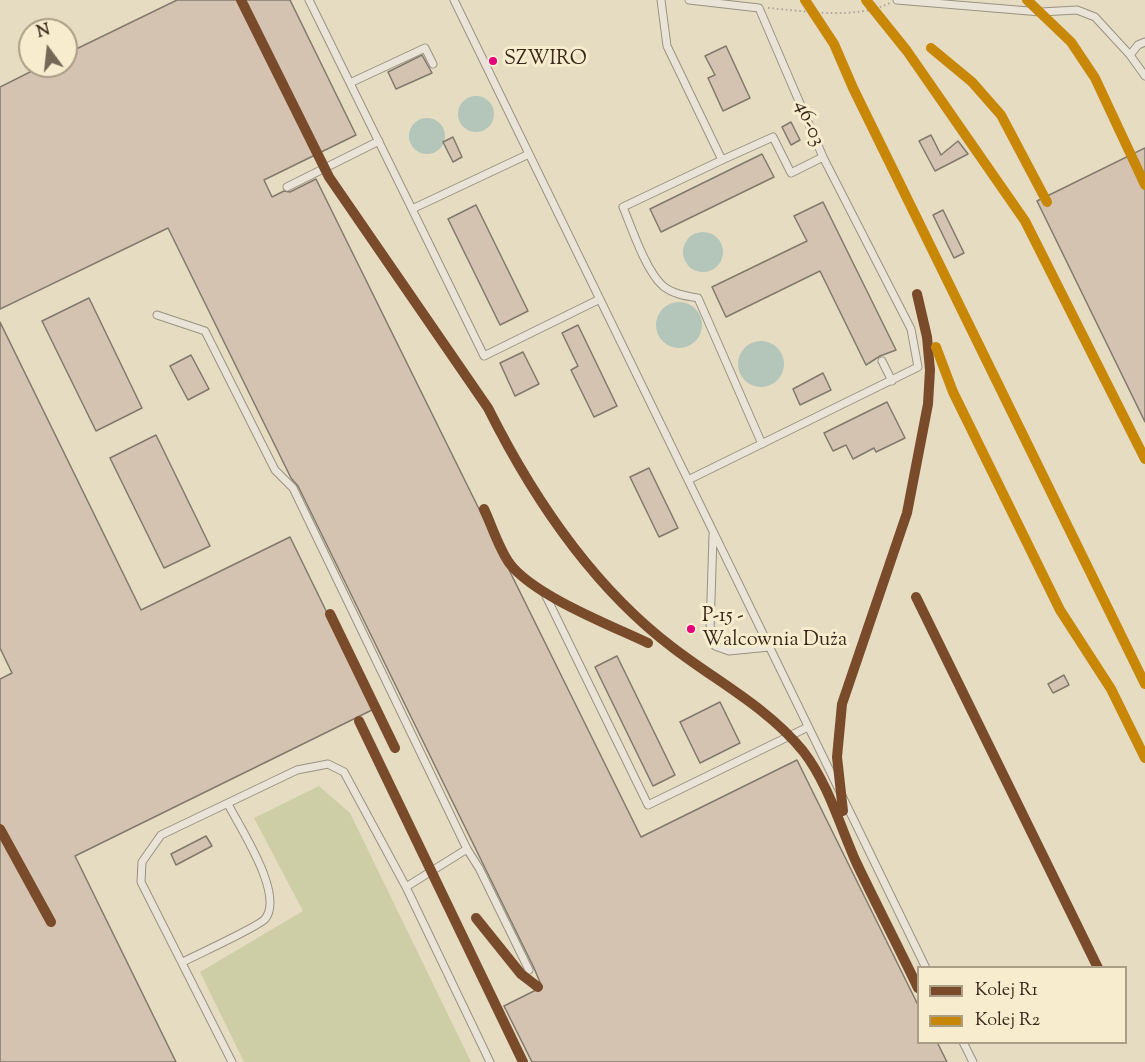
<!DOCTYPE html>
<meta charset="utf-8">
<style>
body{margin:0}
#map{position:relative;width:1145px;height:1062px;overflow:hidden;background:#e5dcc2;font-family:"Sorts Mill Goudy",serif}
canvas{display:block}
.legend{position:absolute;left:917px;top:966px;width:210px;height:78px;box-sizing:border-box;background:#f7ecce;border:2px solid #ab9e87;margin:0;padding:8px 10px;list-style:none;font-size:18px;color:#39291c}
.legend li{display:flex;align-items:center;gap:12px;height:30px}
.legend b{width:30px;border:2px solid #ab9e87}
.north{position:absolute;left:18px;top:18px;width:60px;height:60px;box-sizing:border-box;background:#f7ecce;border:2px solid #ab9e87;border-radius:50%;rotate:345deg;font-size:16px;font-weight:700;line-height:24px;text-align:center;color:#39291c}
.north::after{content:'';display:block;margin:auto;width:21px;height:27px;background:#756856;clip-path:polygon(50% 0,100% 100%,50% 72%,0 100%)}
</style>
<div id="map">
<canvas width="1145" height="1062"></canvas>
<ul class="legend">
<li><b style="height:8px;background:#7a4b2a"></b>Kolej R1</li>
<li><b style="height:8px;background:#c88707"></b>Kolej R2</li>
</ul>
<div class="north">N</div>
</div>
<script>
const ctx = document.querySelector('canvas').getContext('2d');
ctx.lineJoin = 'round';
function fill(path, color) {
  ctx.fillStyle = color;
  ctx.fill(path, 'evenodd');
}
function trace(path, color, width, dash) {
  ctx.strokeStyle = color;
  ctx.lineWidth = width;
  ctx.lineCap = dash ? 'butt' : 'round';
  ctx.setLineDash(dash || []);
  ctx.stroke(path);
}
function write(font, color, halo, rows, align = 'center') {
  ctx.font = font + ' "Sorts Mill Goudy",serif';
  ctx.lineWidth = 6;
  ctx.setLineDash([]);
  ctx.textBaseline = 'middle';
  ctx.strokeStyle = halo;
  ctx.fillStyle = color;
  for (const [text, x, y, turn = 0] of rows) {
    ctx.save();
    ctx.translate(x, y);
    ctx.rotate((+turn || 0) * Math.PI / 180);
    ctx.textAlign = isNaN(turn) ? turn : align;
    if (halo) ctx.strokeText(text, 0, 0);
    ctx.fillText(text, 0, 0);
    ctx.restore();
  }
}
fill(new Path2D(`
 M 319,786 L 350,813 L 471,1062 L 244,1062 L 200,972 L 303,911 L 254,818 Z`), '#cdcea5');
fill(new Path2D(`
 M458 114a18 18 0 1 1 36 0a18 18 0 1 1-36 0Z
 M409 136a18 18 0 1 1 36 0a18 18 0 1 1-36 0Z
 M683 252a20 20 0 1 1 40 0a20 20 0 1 1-40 0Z
 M656 325a23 23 0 1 1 46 0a23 23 0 1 1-46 0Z
 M738 364a23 23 0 1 1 46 0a23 23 0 1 1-46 0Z`), '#b3c6b9');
const building = new Path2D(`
 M 177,0 L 290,0 L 356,135 L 264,180 L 272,197 L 284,191 L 290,192 L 316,179 L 641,837 L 797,760 L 918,1005 L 918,1042 L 937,1042 L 947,1062 L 532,1062 L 504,1006 L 542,987 L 534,968 L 298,486 L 291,478 L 168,228 L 0,309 L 0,87 L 42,66 L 66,66 L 66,54 Z
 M 726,46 L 750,98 L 723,111 L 708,78 L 715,75 L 705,56 Z
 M 422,55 L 432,73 L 396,89 L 388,72 Z
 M 791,122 L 800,140 L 791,145 L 782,127 Z
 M 931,135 L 941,155 L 958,141 L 968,154 L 935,171 L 919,141 Z
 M 453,137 L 462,157 L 453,162 L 443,142 Z
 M 1145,148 L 1145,422 L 1037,201 Z
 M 762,154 L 774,177 L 661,232 L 650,209 Z
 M 823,202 L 896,350 L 880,356 L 866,365 L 820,271 L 726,317 L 712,287 L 807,241 L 794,216 Z
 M 476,205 L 528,311 L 500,325 L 448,219 Z
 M 943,210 L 964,253 L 954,258 L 933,215 Z
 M 89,298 L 142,408 L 96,431 L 42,321 Z
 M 0,322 L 141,610 L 290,537 L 374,709 L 75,856 L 176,1062 L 0,1062 L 0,679 L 12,673 L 0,648 Z
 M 578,325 L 617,406 L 594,417 L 571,370 L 578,366 L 562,333 Z
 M 523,352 L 539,384 L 515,396 L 500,363 Z
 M 191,355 L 209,389 L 188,400 L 170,366 Z
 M 823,373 L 831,390 L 800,405 L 793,389 Z
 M 887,402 L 905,438 L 876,452 L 874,448 L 853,459 L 846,445 L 833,451 L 824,433 Z
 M 156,435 L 210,546 L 164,568 L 110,458 Z
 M 649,468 L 678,528 L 659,537 L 630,477 Z
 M 617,656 L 675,775 L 653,786 L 595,667 Z
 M 1064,675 L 1069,685 L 1053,693 L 1048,684 Z
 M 720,702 L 740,743 L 700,763 L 680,722 Z
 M 206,836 L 212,846 L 176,865 L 171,854 Z`);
fill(building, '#d5c3b2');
trace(building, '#817a6c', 1.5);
const service = new Path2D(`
 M 309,0 L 412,209 L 529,154
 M 454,0 L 926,968
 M 661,0 L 667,46 L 722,160 L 773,137 L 791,173 L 823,157 L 759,8 L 689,0
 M 897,0 L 1041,12 L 1077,10 L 1095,17 L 1130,55
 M 1145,42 L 1138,45 L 1130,55 L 1145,76
 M 350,83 L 425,48 L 433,64
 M 722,160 L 623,207 C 632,229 646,271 663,286 C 673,294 686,296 698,298 L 762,444
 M 287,187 L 379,141
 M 412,209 L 484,356 L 600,299
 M 157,315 L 205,331 L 275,470 L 293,488 L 467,849 L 479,868 L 529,970
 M 882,361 L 892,381
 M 688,480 L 918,367 L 911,329 L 823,157
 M 713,535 L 710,631 L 715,646 L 729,651 L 769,647
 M 545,594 L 648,805 L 808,727
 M 406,887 L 467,849
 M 183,962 C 196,955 258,927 265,919 C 285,895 240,828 228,804
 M 963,1042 L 973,1062
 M 232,1062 L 141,882 L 142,862 L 161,835 L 297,770 L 328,764 L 344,772 L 406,887 L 490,1062`);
trace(service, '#9a9282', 9);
trace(new Path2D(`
 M 768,8 C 806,11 855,20 890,3`), '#aaa59a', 2, [1.5, 3]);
trace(service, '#e9e4d7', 7);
trace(new Path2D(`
 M 241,0 L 329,177 L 488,408 C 532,496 592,586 672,647 C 716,681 767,707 803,751 C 828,783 840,826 856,862 C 876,904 898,946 918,988
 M 484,509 C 492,526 499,549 510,564 C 535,596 610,625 648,643
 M 916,597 L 1098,968
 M 330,614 L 395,748
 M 359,721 L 523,1062
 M 843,811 L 837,757 L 842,704 L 907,513 L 928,404 L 930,370 L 927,337 L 917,294
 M 0,829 L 51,922
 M 476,918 L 521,974 L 538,987`), '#7a4b2a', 10);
trace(new Path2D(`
 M 805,0 L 834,44 L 853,88 L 1145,684
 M 866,0 L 907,51 L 1025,221 L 1145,459
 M 1027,0 L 1071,42 L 1095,78 L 1145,185
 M 931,48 L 972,82 L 1001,115 L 1047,202
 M 936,347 L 953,392 L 1060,610 L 1111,689 L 1145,758`), '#c88707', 10);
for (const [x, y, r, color] of [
 [493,61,5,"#e5007d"],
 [691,629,5,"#e5007d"]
]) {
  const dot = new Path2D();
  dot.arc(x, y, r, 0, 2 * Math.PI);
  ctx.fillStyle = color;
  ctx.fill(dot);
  trace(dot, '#f7ecce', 2);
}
write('20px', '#39291c', '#f7ecce', [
 ["SZWIRO",504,61],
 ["P-15 -",702,618],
 ["Walcownia Duża",702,642]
], 'left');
write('21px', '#39291c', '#f7ecce', [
 ["46-03",808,124,67]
]);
</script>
